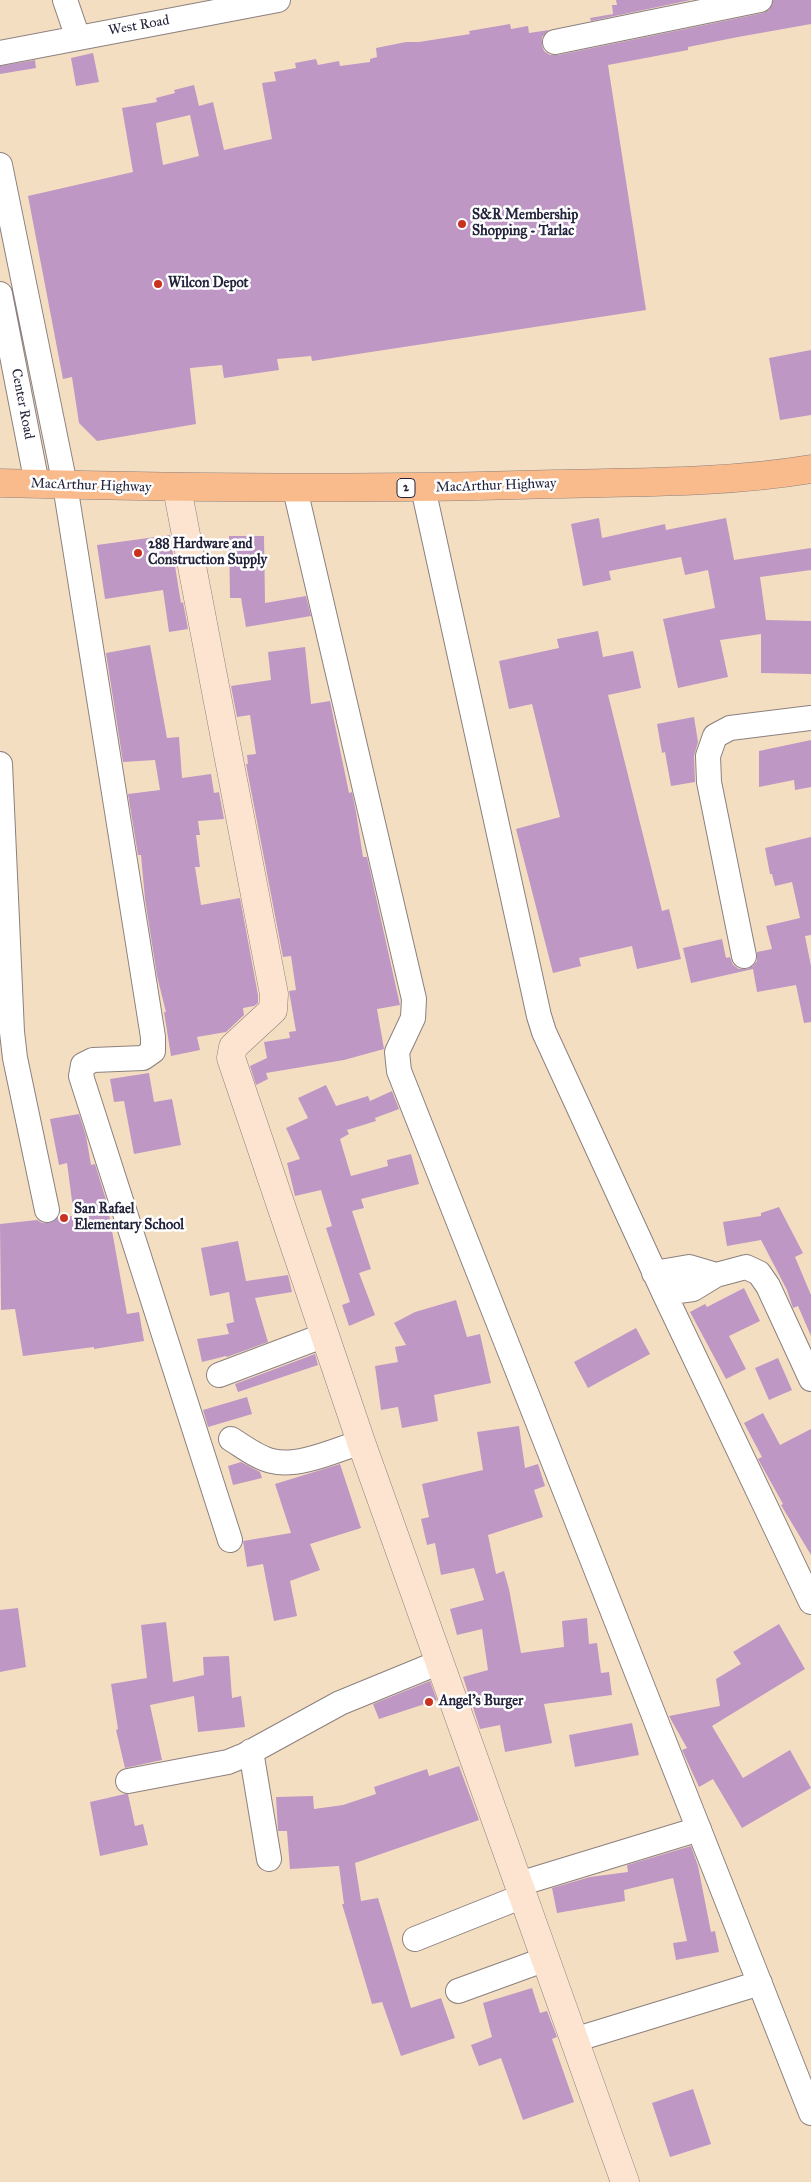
<!DOCTYPE html>
<style>
body{margin:0}
canvas{display:block;background:#f4dec2}
</style>
<canvas width="811" height="2182"></canvas>
<script>
const ctx = document.querySelector('canvas').getContext('2d');
ctx.lineJoin = 'round';
function fill(path, color) {
  ctx.fillStyle = color;
  ctx.fill(path, 'evenodd');
}
function trace(path, color, width, dash) {
  ctx.strokeStyle = color;
  ctx.lineWidth = width;
  ctx.lineCap = dash ? 'butt' : 'round';
  ctx.setLineDash(dash || []);
  ctx.stroke(path);
}
function write(font, color, halo, rows, align = 'center') {
  ctx.font = font + ' "IM FELL Great Primer",serif';
  ctx.lineWidth = 5;
  ctx.setLineDash([]);
  ctx.textBaseline = 'middle';
  ctx.strokeStyle = halo;
  ctx.fillStyle = color;
  for (const [text, x, y, turn = 0] of rows) {
    ctx.save();
    ctx.translate(x, y);
    ctx.rotate((+turn || 0) * Math.PI / 180);
    ctx.textAlign = isNaN(turn) ? turn : align;
    if (halo) ctx.strokeText(text, 0, 0);
    ctx.fillText(text, 0, 0);
    ctx.restore();
  }
}
fill(new Path2D(`
 M 616,0 L 691,0 L 591,21 L 590,18 L 613,14 L 612,5 L 617,5 Z
 M 773,0 L 811,0 L 811,24 L 738,37 L 688,47 L 688,50 L 608,65 L 646,310 L 312,361 L 311,356 L 277,359 L 279,370 L 224,378 L 222,365 L 190,368 L 196,424 L 97,441 L 79,423 L 72,377 L 63,379 L 28,196 L 133,172 L 122,108 L 157,102 L 156,98 L 175,93 L 174,90 L 194,85 L 199,106 L 213,102 L 224,150 L 272,139 L 262,83 L 276,81 L 274,72 L 296,68 L 295,63 L 316,59 L 318,65 L 339,61 L 340,66 L 370,62 L 370,59 L 377,57 L 376,48 L 406,42 L 419,42 L 470,34 L 469,31 L 510,24 L 511,29 L 528,26 L 529,33 L 549,30 L 542,37 L 542,45 L 544,51 L 550,55 L 558,55 L 763,13 L 769,10 ZM 190,115 L 199,156 L 163,165 L 156,123 Z
 M 93,53 L 99,82 L 76,86 L 71,58 Z
 M 35,60 L 36,68 L 0,74 L 0,66 Z
 M 811,350 L 811,415 L 780,420 L 769,358 Z
 M 599,518 L 602,538 L 665,524 L 666,530 L 726,518 L 734,560 L 811,548 L 811,570 L 760,577 L 766,620 L 811,621 L 811,674 L 761,673 L 761,634 L 720,640 L 728,677 L 678,688 L 663,619 L 715,608 L 708,570 L 685,575 L 681,557 L 609,571 L 611,580 L 583,586 L 571,524 Z
 M 170,535 L 181,603 L 183,602 L 188,629 L 169,632 L 163,590 L 105,599 L 97,545 Z
 M 229,536 L 264,536 L 265,603 L 306,596 L 311,616 L 246,627 L 241,598 L 230,598 Z
 M 598,631 L 603,657 L 633,651 L 641,688 L 608,695 L 662,911 L 669,909 L 681,959 L 637,969 L 632,946 L 579,958 L 581,966 L 553,973 L 516,829 L 560,817 L 532,704 L 509,709 L 499,661 L 559,648 L 557,639 Z
 M 150,645 L 167,738 L 179,737 L 182,778 L 211,774 L 214,793 L 219,792 L 224,819 L 198,821 L 200,835 L 196,835 L 200,867 L 195,867 L 201,905 L 240,898 L 258,995 L 258,1003 L 254,1006 L 243,1008 L 244,1015 L 226,1032 L 197,1037 L 200,1050 L 171,1056 L 164,1012 L 166,1012 L 157,976 L 145,899 L 141,855 L 138,855 L 128,794 L 160,790 L 155,760 L 123,762 L 106,653 Z
 M 305,647 L 311,704 L 330,701 L 349,793 L 352,792 L 356,812 L 363,857 L 367,857 L 400,1005 L 377,1009 L 384,1049 L 344,1060 L 266,1073 L 268,1079 L 256,1085 L 250,1066 L 267,1058 L 264,1042 L 290,1038 L 289,1032 L 296,1031 L 289,991 L 296,990 L 291,956 L 283,957 L 246,764 L 248,764 L 247,755 L 256,754 L 250,715 L 237,717 L 231,686 L 271,680 L 268,652 Z
 M 694,717 L 698,742 L 694,756 L 695,782 L 671,786 L 665,752 L 662,753 L 657,724 Z
 M 811,740 L 811,787 L 795,790 L 794,780 L 759,787 L 759,751 Z
 M 811,837 L 811,935 L 805,936 L 811,966 L 811,1022 L 804,1023 L 796,985 L 757,992 L 753,969 L 691,983 L 683,948 L 722,939 L 726,958 L 730,957 L 733,965 L 739,969 L 747,969 L 753,966 L 757,961 L 757,952 L 772,949 L 766,926 L 800,918 L 792,882 L 775,886 L 772,874 L 770,874 L 765,848 Z
 M 149,1073 L 154,1102 L 172,1099 L 181,1145 L 134,1154 L 124,1101 L 114,1102 L 110,1079 Z
 M 326,1085 L 336,1106 L 368,1096 L 370,1101 L 392,1091 L 399,1109 L 375,1118 L 376,1121 L 347,1130 L 349,1134 L 340,1139 L 351,1176 L 388,1166 L 387,1160 L 411,1154 L 419,1184 L 361,1199 L 364,1208 L 352,1211 L 371,1269 L 359,1273 L 375,1315 L 349,1326 L 342,1305 L 350,1302 L 326,1228 L 332,1226 L 321,1190 L 295,1196 L 287,1163 L 300,1159 L 286,1128 L 308,1118 L 298,1098 Z
 M 79,1114 L 86,1136 L 91,1165 L 95,1164 L 107,1203 L 127,1314 L 139,1312 L 144,1341 L 94,1349 L 94,1347 L 23,1356 L 15,1309 L 1,1310 L 0,1224 L 37,1220 L 42,1223 L 49,1223 L 58,1217 L 74,1216 L 67,1163 L 59,1165 L 50,1119 Z
 M 779,1207 L 803,1253 L 795,1257 L 811,1295 L 811,1336 L 798,1306 L 793,1308 L 787,1290 L 761,1240 L 727,1246 L 723,1222 L 761,1216 L 761,1213 Z
 M 238,1241 L 246,1281 L 288,1275 L 292,1292 L 255,1298 L 268,1342 L 227,1357 L 226,1356 L 202,1362 L 197,1339 L 229,1334 L 226,1324 L 234,1322 L 229,1292 L 210,1296 L 201,1248 Z
 M 744,1288 L 760,1321 L 729,1336 L 746,1369 L 726,1379 L 690,1312 L 705,1304 L 707,1307 Z
 M 456,1300 L 467,1337 L 480,1334 L 491,1383 L 434,1395 L 438,1421 L 402,1428 L 398,1407 L 381,1410 L 375,1366 L 398,1362 L 395,1347 L 406,1345 L 394,1323 L 415,1312 Z
 M 636,1328 L 650,1354 L 588,1388 L 574,1362 Z
 M 315,1354 L 318,1365 L 238,1392 L 235,1384 Z
 M 778,1358 L 792,1390 L 769,1400 L 755,1368 Z
 M 247,1397 L 252,1414 L 208,1427 L 203,1410 Z
 M 763,1413 L 780,1445 L 811,1429 L 811,1555 L 781,1505 L 783,1504 L 758,1459 L 762,1457 L 744,1423 Z
 M 519,1426 L 525,1468 L 538,1464 L 545,1486 L 534,1490 L 543,1517 L 488,1535 L 496,1574 L 504,1571 L 509,1589 L 521,1653 L 564,1647 L 562,1621 L 587,1618 L 589,1644 L 597,1643 L 601,1673 L 609,1672 L 612,1695 L 544,1704 L 552,1743 L 505,1752 L 500,1725 L 480,1729 L 463,1677 L 488,1670 L 482,1629 L 457,1635 L 450,1609 L 484,1600 L 474,1568 L 441,1575 L 435,1543 L 427,1545 L 421,1519 L 429,1517 L 422,1484 L 483,1470 L 477,1432 Z
 M 241,1462 L 260,1472 L 262,1478 L 233,1485 L 228,1466 Z
 M 340,1464 L 361,1528 L 310,1544 L 320,1570 L 290,1581 L 297,1616 L 274,1621 L 263,1564 L 247,1567 L 243,1541 L 291,1533 L 275,1484 Z
 M 18,1608 L 26,1667 L 0,1672 L 0,1610 Z
 M 166,1622 L 173,1682 L 204,1675 L 203,1657 L 229,1656 L 232,1698 L 241,1696 L 245,1727 L 198,1732 L 194,1696 L 150,1705 L 162,1760 L 125,1768 L 116,1730 L 118,1729 L 111,1684 L 147,1678 L 141,1625 Z
 M 779,1624 L 805,1669 L 712,1726 L 743,1778 L 790,1750 L 811,1788 L 742,1828 L 713,1779 L 699,1787 L 682,1750 L 687,1748 L 669,1716 L 720,1706 L 716,1679 L 741,1664 L 733,1652 Z
 M 430,1681 L 437,1700 L 379,1719 L 373,1704 Z
 M 632,1723 L 639,1755 L 575,1767 L 569,1735 Z
 M 459,1766 L 479,1820 L 355,1863 L 361,1901 L 378,1898 L 411,2008 L 441,1998 L 455,2038 L 401,2056 L 382,2002 L 372,2004 L 342,1904 L 344,1904 L 339,1866 L 290,1869 L 287,1831 L 278,1831 L 276,1797 L 313,1796 L 314,1809 L 343,1805 L 376,1794 L 374,1787 L 427,1769 L 429,1776 Z
 M 125,1794 L 128,1794 L 135,1826 L 143,1824 L 148,1845 L 100,1856 L 90,1802 Z
 M 691,1846 L 698,1866 L 711,1932 L 715,1931 L 719,1952 L 676,1960 L 673,1943 L 687,1941 L 673,1878 L 624,1890 L 625,1901 L 557,1913 L 552,1888 L 590,1877 L 628,1872 L 627,1865 Z
 M 532,1988 L 540,2013 L 547,2011 L 557,2037 L 552,2039 L 574,2102 L 523,2120 L 501,2058 L 479,2066 L 471,2045 L 492,2037 L 483,2003 Z
 M 693,2089 L 711,2144 L 670,2157 L 652,2103 Z`), '#be97c4');
const street = new Path2D(`
 M 65,0 L 78,38
 M 555,42 L 760,0
 M 0,53 L 278,0
 M 0,165 L 65,485 L 153,1037 L 153,1051 L 143,1058 L 93,1060 L 83,1065 L 81,1076 L 230,1540
 M 0,294 L 37,484
 M 423,488 L 539,1016 L 544,1032 L 664,1293 L 811,1602
 M 295,489 L 414,999 L 413,1018 L 397,1052 L 399,1071 L 811,2113
 M 0,764 L 12,1032 L 15,1058 L 47,1210
 M 744,956 L 709,782 L 708,756 L 715,736 L 730,728 L 811,718
 M 654,1273 L 689,1267 L 716,1275
 M 664,1293 L 693,1289 L 716,1275 L 746,1267 L 759,1273 L 768,1286 L 811,1379
 M 219,1375 L 325,1335
 M 231,1439 C 244,1447 258,1458 272,1461 C 297,1468 336,1450 361,1442
 M 251,1751 L 269,1859
 M 128,1781 L 228,1762 L 245,1755 L 340,1703 L 440,1662
 M 519,1884 L 699,1829
 M 415,1939 L 523,1896
 M 458,1991 L 546,1959
 M 574,2040 L 760,1983`);
const secondary = new Path2D(`
 M 177,488 L 274,994 L 273,1010 L 233,1047 L 231,1058 L 361,1442 L 625,2182`);
const highway = new Path2D(`
 M 0,483 C 185,488 370,490 555,484 C 640,482 726,483 811,469`);
trace(street, '#8b807e', 26);
trace(secondary, '#8b807e', 29);
trace(highway, '#8b807e', 29);
trace(street, '#fff', 24);
trace(secondary, '#fde4d1', 28);
trace(highway, '#fabb8c', 28);
for (const [x, y, r, color] of [
 [462,224,5,"#c8321e"],
 [158,284,5,"#c8321e"],
 [138,553,5,"#c8321e"],
 [64,1218,5,"#c8321e"],
 [429,1702,5,"#c8321e"]
]) {
  const dot = new Path2D();
  dot.arc(x, y, r, 0, 2 * Math.PI);
  ctx.fillStyle = color;
  ctx.fill(dot);
  trace(dot, '#fff', 2);
}
for (const [x, y, w] of [
 [406,488,18]
]) {
  const box = new Path2D();
  box.roundRect(x - w / 2, y - 9.5, w, 19, 4);
  ctx.fillStyle = '#fff';
  ctx.fill(box);
  trace(box, '#22223b', 1);
}
write('bold 12px', '#22223b', null, [
 ["2",406,488]
]);
write('14px', '#22223b', '#fff', [
 ["West Road",139,26,-10],
 ["Center Road",22,404,79],
 ["MacArthur Highway",91,486,2],
 ["MacArthur Highway",496,486,-2]
]);
write('bold 14px', '#22223b', '#fff', [
 ["S&R Membership",472,216],
 ["Shopping - Tarlac",472,232],
 ["Wilcon Depot",168,284],
 ["288 Hardware and",148,545],
 ["Construction Supply",148,561],
 ["San Rafael",74,1210],
 ["Elementary School",74,1226],
 ["Angel's Burger",439,1702]
], 'left');
</script>
